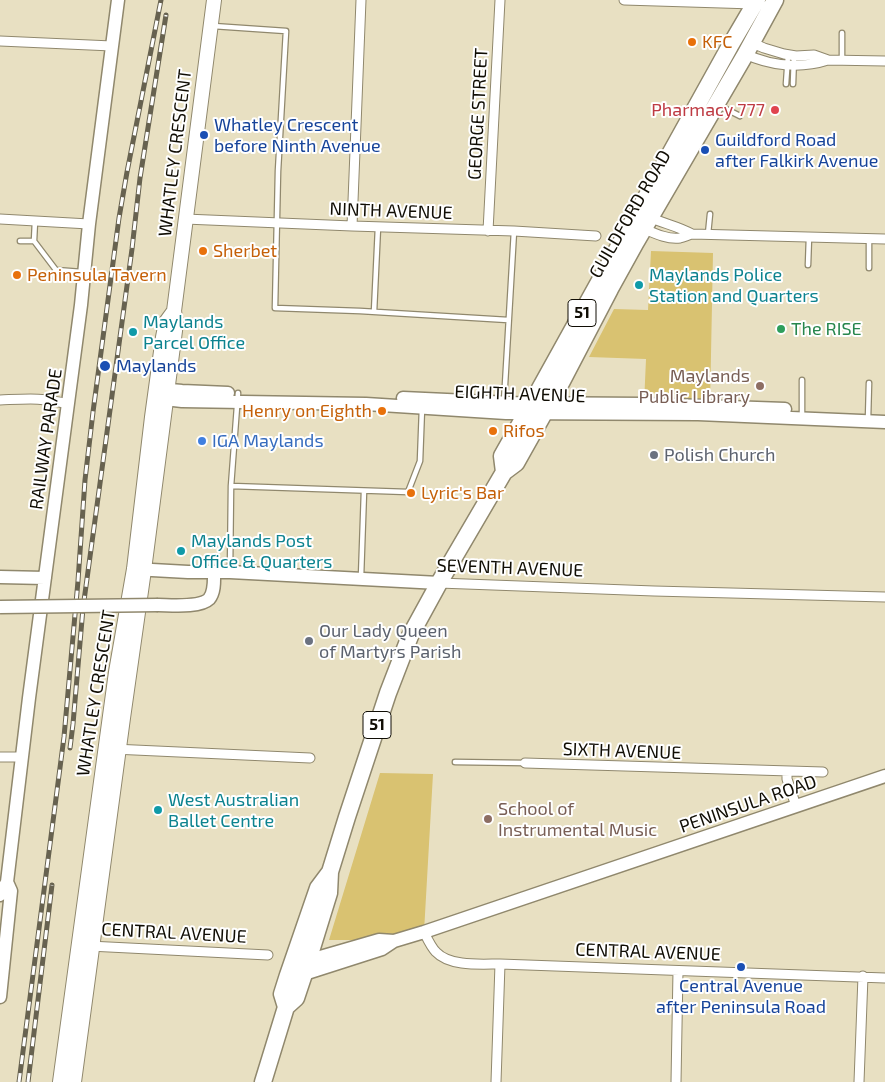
<!DOCTYPE html>
<style>
body{margin:0}
canvas{display:block;background:#e8e0c2}
</style>
<canvas width="885" height="1082"></canvas>
<script>
const ctx = document.querySelector('canvas').getContext('2d');
ctx.lineJoin = 'round';
function fill(path, color) {
  ctx.fillStyle = color;
  ctx.fill(path, 'evenodd');
}
function trace(path, color, width, dash) {
  ctx.strokeStyle = color;
  ctx.lineWidth = width;
  ctx.lineCap = dash ? 'butt' : 'round';
  ctx.setLineDash(dash || []);
  ctx.stroke(path);
}
function write(font, color, halo, rows, align = 'center') {
  ctx.font = font + ' "Exo 2",sans-serif';
  ctx.lineWidth = 4;
  ctx.setLineDash([]);
  ctx.textBaseline = 'middle';
  ctx.strokeStyle = halo;
  ctx.fillStyle = color;
  for (const [text, x, y, turn = 0] of rows) {
    ctx.save();
    ctx.translate(x, y);
    ctx.rotate((+turn || 0) * Math.PI / 180);
    ctx.textAlign = isNaN(turn) ? turn : align;
    if (halo) ctx.strokeText(text, 0, 0);
    ctx.fillText(text, 0, 0);
    ctx.restore();
  }
}
fill(new Path2D(`
 M 651,251 L 713,253 L 710,406 L 644,404 L 646,359 L 589,357 L 614,309 L 648,310 Z
 M 380,773 L 433,774 L 424,932 L 379,940 L 329,940 Z`), '#d9c271');
const lane = new Path2D(`
 M 213,26 L 286,31 L 278,171 L 275,308 L 360,311 L 508,320
 M 842,60 L 842,33
 M 786,84 L 788,55
 M 793,84 L 794,56
 M 720,106 L 740,116
 M 35,221 L 34,241 L 56,270 L 82,272
 M 708,234 L 710,214
 M 20,241 L 34,241
 M 808,265 L 809,237
 M 869,268 L 869,239
 M 374,312 L 378,227
 M 504,402 L 514,231
 M 802,416 L 802,380
 M 868,419 L 869,383
 M 231,486 L 408,492 L 420,461 L 422,408
 M 230,571 L 231,486 L 238,393
 M 361,577 L 364,491
 M 455,762 L 525,763`);
const street = new Path2D(`
 M 624,0 L 754,4
 M 0,41 L 112,46
 M 750,42 L 764,48 L 784,54 L 796,56 L 814,55 L 828,60 L 885,61
 M 743,53 C 770,66 800,69 828,60
 M 647,216 C 661,223 678,226 692,234
 M 0,219 L 89,224
 M 185,219 L 352,226 L 514,231 L 596,236
 M 352,226 L 361,0
 M 640,227 C 652,232 667,240 680,238 C 684,237 688,235 692,234 L 885,239
 M 488,231 L 500,0
 M 0,400 C 25,399 43,397 68,404
 M 439,583 L 654,591 L 885,597
 M 113,749 L 310,758
 M 0,757 L 21,757
 M 525,763 L 823,772
 M 787,772 L 787,779 L 796,806
 M 424,932 C 427,938 431,947 436,952 C 450,967 482,964 500,964 L 885,978
 M 89,946 L 268,955
 M 496,1082 L 500,964
 M 676,1082 L 678,971
 M 859,1082 L 863,976`);
const secondary = new Path2D(`
 M 158,389 L 182,391 L 228,393
 M 156,398 L 182,401 L 366,404 L 506,413 L 698,414 L 885,422
 M 403,398 L 512,403 L 644,404 L 785,409
 M 134,569 L 188,572 L 230,572 L 439,583
 M 0,577 L 45,578
 M 158,605 C 170,605 200,608 209,599 C 215,592 214,580 214,572
 M 0,895 L 7,882 L 29,698 L 81,305 L 89,224 L 118,0
 M 303,962 L 379,940 L 394,941 L 424,932 L 885,776
 M 304,974 L 382,949 L 394,941
 M 0,997 L 11,891 L 7,882`);
const primary = new Path2D(`
 M 60,1082 L 116,672 L 134,569 L 152,417 L 163,337 L 166,322 L 174,311
 M 74,1082 L 123,718 L 144,570 L 176,323 L 174,311 L 214,0`);
const highway = new Path2D(`
 M 504,472 L 502,456 L 532,403 L 730,46 L 757,0
 M 286,1007 L 282,994 L 288,975 L 318,888 L 330,872
 M 263,1082 L 286,1007 L 296,998 L 304,974 L 329,893 L 330,872 L 347,817 L 388,693 L 410,636 L 439,583 L 504,472 L 516,463 L 562,381 L 610,289 L 636,242 L 745,55 L 775,0`);
trace(lane, '#90886d', 7);
trace(street, '#90886d', 11);
trace(secondary, '#90886d', 15);
trace(primary, '#90886d', 16);
trace(highway, '#90886d', 19);
trace(lane, '#fff', 4.5);
trace(street, '#fff', 9);
trace(secondary, '#fff', 12);
trace(primary, '#fff', 14);
trace(highway, '#fff', 16);
const rail = new Path2D(`
 M 70,748 L 73,724 L 83,608 L 132,249 L 140,178 L 166,15
 M 19,1082 L 64,737 L 78,581 L 85,480 L 93,412 L 119,218 L 127,172 L 161,0
 M 28,1082 L 52,885`);
trace(rail, '#676250', 5);
trace(rail, '#fff', 3, [9]);
const secondaryBridge = new Path2D(`
 M 0,607 L 158,605`);
trace(secondaryBridge, '#90886d', 15, []);
trace(secondaryBridge, '#fff', 12);
for (const [x, y, r, color] of [
 [692,42,5,"#e8710a"],
 [775,110,5,"#e0444e"],
 [204,135,5,"#1a4fb4"],
 [705,150,5,"#1a4fb4"],
 [203,251,5,"#e8710a"],
 [17,275,5,"#e8710a"],
 [639,285,5,"#0f9aa8"],
 [781,329,5,"#2e9e5b"],
 [133,332,5,"#0f9aa8"],
 [105,366,6,"#1a4fb4"],
 [760,386,5,"#8d6e63"],
 [382,411,5,"#e8710a"],
 [493,431,5,"#e8710a"],
 [202,441,5,"#3f7fe0"],
 [654,455,5,"#6b7280"],
 [411,493,5,"#e8710a"],
 [181,551,5,"#0f9aa8"],
 [309,641,5,"#6b7280"],
 [158,810,5,"#0f9aa8"],
 [488,819,5,"#8d6e63"],
 [741,967,5,"#1a4fb4"]
]) {
  const dot = new Path2D();
  dot.arc(x, y, r, 0, 2 * Math.PI);
  ctx.fillStyle = color;
  ctx.fill(dot);
  trace(dot, '#fff', 2);
}
for (const [x, y, w] of [
 [582,313,28],
 [377,725,28]
]) {
  const box = new Path2D();
  box.roundRect(x - w / 2, y - 13.5, w, 27, 4);
  ctx.fillStyle = '#fff';
  ctx.fill(box);
  trace(box, '#100d04', 1);
}
write('bold 16px', '#100d04', null, [
 ["51",582,313],
 ["51",377,725]
]);
write('18px', '#c56008', '#fff', [
 ["KFC",702,42],
 ["Sherbet",213,251],
 ["Peninsula Tavern",27,275],
 ["Henry on Eighth",372,411,"right"],
 ["Rifos",503,431],
 ["Lyric's Bar",421,493]
], 'left');
write('18px', '#be3a42', '#fff', [
 ["Pharmacy 777",765,110]
], 'right');
write('18px', '#100d04', '#fff', [
 ["GEORGE STREET",478,114,-87],
 ["WHATLEY CRESCENT",175,153,-83],
 ["NINTH AVENUE",391,211,2],
 ["GUILDFORD ROAD",630,214,-60],
 ["EIGHTH AVENUE",520,394,2],
 ["RAILWAY PARADE",46,439,-82],
 ["SEVENTH AVENUE",510,568,2],
 ["WHATLEY CRESCENT",96,693,-81],
 ["SIXTH AVENUE",622,751,2],
 ["PENINSULA ROAD",748,804,-19],
 ["CENTRAL AVENUE",174,933,3],
 ["CENTRAL AVENUE",648,952,2]
]);
write('18px', '#164399', '#fff', [
 ["Whatley Crescent",214,125],
 ["before Ninth Avenue",214,146],
 ["Guildford Road",715,140],
 ["after Falkirk Avenue",715,161],
 ["Maylands",116,366],
 ["Central Avenue",741,986,"center"],
 ["after Peninsula Road",741,1007,"center"]
], 'left');
write('18px', '#0d838f', '#fff', [
 ["Maylands Police",649,275],
 ["Station and Quarters",649,296],
 ["Maylands",143,322],
 ["Parcel Office",143,343],
 ["Maylands Post",191,541],
 ["Office & Quarters",191,562],
 ["West Australian",168,800],
 ["Ballet Centre",168,821]
], 'left');
write('18px', '#27864d', '#fff', [
 ["The RISE",791,329]
], 'left');
write('18px', '#785e54', '#fff', [
 ["Maylands",750,376],
 ["Public Library",750,397],
 ["School of",498,809,"left"],
 ["Instrumental Music",498,830,"left"]
], 'right');
write('18px', '#366cbe', '#fff', [
 ["IGA Maylands",212,441]
], 'left');
write('18px', '#5b616d', '#fff', [
 ["Polish Church",664,455],
 ["Our Lady Queen",319,631],
 ["of Martyrs Parish",319,652]
], 'left');
</script>
